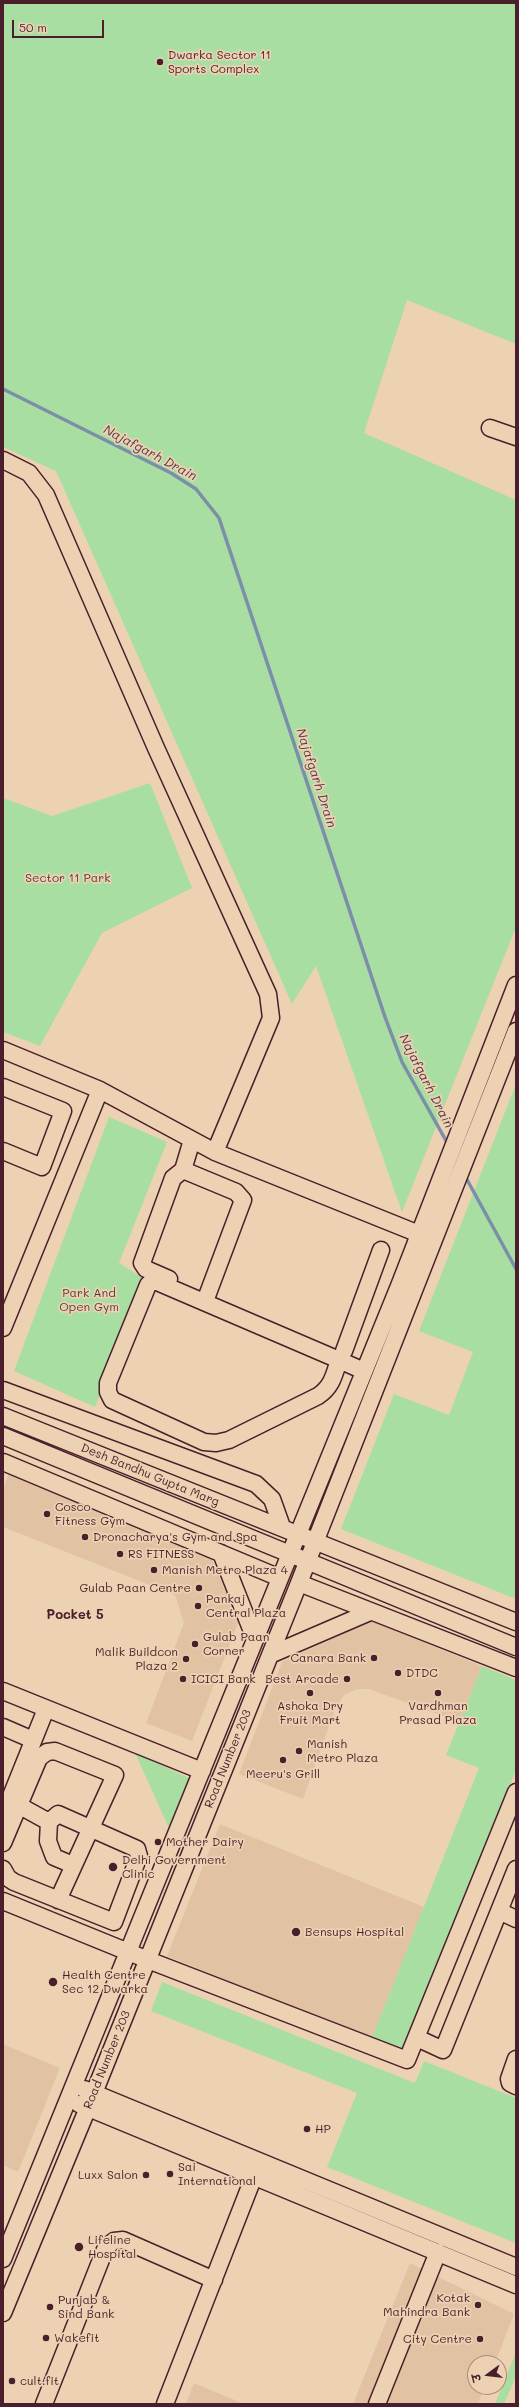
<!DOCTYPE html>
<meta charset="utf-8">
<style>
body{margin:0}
#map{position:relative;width:519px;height:2407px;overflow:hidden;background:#ecd2b3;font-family:Mali,"Playpen Sans Deva",sans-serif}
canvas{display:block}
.frame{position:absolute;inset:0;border:4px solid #4a1f2b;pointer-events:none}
.north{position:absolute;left:467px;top:2355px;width:40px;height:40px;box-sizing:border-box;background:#ecd2b3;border:1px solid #ab8a7d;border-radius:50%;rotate:255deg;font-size:11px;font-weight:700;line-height:16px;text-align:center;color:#4a1f2b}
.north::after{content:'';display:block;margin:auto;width:14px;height:18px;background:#4a1f2b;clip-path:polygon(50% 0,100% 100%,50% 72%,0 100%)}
.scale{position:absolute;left:12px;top:20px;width:92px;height:18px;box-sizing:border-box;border:2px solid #4a1f2b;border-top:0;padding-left:5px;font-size:12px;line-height:14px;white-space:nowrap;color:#4a1f2b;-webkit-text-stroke:3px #ecd2b3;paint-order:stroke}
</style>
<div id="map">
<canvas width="519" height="2407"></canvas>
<div class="frame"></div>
<div class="north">उ</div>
<div class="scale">50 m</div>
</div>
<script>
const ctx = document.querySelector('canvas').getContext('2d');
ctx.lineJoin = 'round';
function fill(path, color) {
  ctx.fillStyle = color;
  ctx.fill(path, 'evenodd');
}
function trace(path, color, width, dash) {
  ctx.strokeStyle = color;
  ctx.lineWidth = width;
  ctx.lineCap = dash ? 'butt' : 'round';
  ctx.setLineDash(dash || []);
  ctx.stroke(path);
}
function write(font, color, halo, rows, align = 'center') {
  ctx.font = font + ' Mali,sans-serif';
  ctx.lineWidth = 3.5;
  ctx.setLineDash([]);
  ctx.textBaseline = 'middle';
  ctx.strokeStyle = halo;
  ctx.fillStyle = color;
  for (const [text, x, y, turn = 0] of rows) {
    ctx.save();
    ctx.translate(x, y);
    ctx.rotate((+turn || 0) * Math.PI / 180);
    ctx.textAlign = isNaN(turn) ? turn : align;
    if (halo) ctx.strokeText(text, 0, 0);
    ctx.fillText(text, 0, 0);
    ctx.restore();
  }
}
fill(new Path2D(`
 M 10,1471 L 209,1554 L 239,1621 L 192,1741 L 146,1723 L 184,1623 L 175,1595 L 3,1527 L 3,1490 Z
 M 371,1621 L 482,1666 L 459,1722 L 369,1689 L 357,1689 L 344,1695 L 336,1707 L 303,1799 L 239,1774 L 282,1662 Z
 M 220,1824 L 424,1907 L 371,2040 L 167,1956 Z
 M 3,2044 L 60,2068 L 18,2172 L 3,2165 Z
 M 410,2263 L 514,2314 L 495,2363 L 475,2363 L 475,2387 L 485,2387 L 478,2404 L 353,2404 Z
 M 194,2383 L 244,2404 L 186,2404 Z`), '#e1c3a4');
fill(new Path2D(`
 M 3,3 L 516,3 L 516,344 L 407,300 L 364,433 L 516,500 L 516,927 L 402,1212 L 316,966 L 292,1004 L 56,471 L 3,447 Z
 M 150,783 L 192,888 L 102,933 L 40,1046 L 3,1032 L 3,798 L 52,816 Z
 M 516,1084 L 516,1599 L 341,1529 L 394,1394 L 449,1415 L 473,1352 L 419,1331 Z
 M 109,1117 L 167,1142 L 119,1263 L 146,1280 L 95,1407 L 14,1371 Z
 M 482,1666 L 516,1680 L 516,1770 L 404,2053 L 371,2040 L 479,1768 L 446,1755 Z
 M 135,1753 L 189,1778 L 169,1828 Z
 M 162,1982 L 415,2083 L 424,2061 L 516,2098 L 516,2243 L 327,2167 L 357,2093 L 151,2011 Z
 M 516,2352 L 516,2376 L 504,2404 L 495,2404 Z`), '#a8dea1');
trace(new Path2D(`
 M 3,389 L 171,473 L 196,489 L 219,518 L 385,1017 L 402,1062 L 449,1146
 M 465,1176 L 516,1269`), '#7b8fa8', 3.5);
const minor = new Path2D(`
 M 490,428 L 516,437
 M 3,460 L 29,473 L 46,495 L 156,748 L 268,994 L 271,1018 L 215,1152
 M 3,1050 L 100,1090 L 215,1152 L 419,1234
 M 3,1087 L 63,1111 L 42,1167 L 3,1151
 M 183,1170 L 192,1140
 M 169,1279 L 146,1269 L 142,1263 L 173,1178 L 183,1170 L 236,1192 L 243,1200 L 207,1296
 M 3,1328 L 100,1090
 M 344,1351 L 381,1250
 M 339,1360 C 334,1375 332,1387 318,1396 L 229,1440 L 216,1443 L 204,1442 L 112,1400 L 108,1392 L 108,1383 L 148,1285 L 151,1282 L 157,1282 L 339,1360 L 364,1371
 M 3,1390 L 256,1484 L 272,1499 L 282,1527
 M 3,1416 L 516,1622
 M 3,1436 L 516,1647
 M 3,1462 L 280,1578
 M 221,1553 L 255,1639
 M 299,1583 L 516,1668
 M 270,1655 L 370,1612
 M 3,1691 L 202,1771
 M 3,1727 L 33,1740
 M 20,1806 L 49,1822 L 48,1841 L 54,1857 L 73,1865
 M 3,1816 L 46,1709
 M 3,1843 L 39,1758 L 47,1752 L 55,1751 L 115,1775 L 58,1900
 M 3,1869 L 8,1878 L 14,1882 L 114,1922 L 139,1856 L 137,1849 L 58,1814 L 49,1822
 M 3,1901 L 148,1960 L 407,2060 L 516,1792
 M 499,1911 L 516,1919
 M 417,2038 L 443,2050 L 516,1869
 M 516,2059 L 509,2079 L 510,2083 L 516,2086
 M 84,2089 L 516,2267
 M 79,2104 L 516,2285
 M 3,2259 L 399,1286 L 516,985
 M 3,2313 L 94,2093 L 299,1583 L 516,1031
 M 44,2404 L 106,2247 L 114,2241 L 123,2240 L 214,2280
 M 165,2404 L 254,2176
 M 377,2404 L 438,2252`);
trace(minor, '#4a1f2b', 19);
trace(minor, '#ecd2b3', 16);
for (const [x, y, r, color] of [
 [160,62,4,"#4a1f2b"],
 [47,1514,4,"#4a1f2b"],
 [85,1537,4,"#4a1f2b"],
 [120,1554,4,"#4a1f2b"],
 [154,1570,4,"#4a1f2b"],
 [199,1588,4,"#4a1f2b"],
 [198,1606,4,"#4a1f2b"],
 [195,1644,4,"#4a1f2b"],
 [374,1658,4,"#4a1f2b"],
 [186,1659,4,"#4a1f2b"],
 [398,1673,4,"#4a1f2b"],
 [183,1679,4,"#4a1f2b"],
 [347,1679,4,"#4a1f2b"],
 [310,1693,4,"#4a1f2b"],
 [438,1693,4,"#4a1f2b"],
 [299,1751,4,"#4a1f2b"],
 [283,1760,4,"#4a1f2b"],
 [158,1842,4,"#4a1f2b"],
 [113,1867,5,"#4a1f2b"],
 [296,1932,5,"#4a1f2b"],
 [53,1982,5,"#4a1f2b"],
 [307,2129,4,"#4a1f2b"],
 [170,2174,4,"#4a1f2b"],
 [146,2175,4,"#4a1f2b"],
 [79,2247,5,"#4a1f2b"],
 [478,2305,4,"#4a1f2b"],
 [50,2307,4,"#4a1f2b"],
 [46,2338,4,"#4a1f2b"],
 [480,2339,4,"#4a1f2b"],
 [12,2381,4,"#4a1f2b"]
]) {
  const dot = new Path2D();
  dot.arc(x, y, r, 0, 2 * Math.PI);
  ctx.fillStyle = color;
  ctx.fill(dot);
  trace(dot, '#ecd2b3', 1.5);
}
write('12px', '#4a1f2b', '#ecd2b3', [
 ["Dwarka Sector 11",168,55],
 ["Sports Complex",168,69],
 ["Cosco",55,1507],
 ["Fitness Gym",55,1521],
 ["Dronacharya's Gym and Spa",93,1537],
 ["RS FITNESS",128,1554],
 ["Manish Metro Plaza 4",162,1570],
 ["Gulab Paan Centre",191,1588,"right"],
 ["Pankaj",206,1599],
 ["Central Plaza",206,1613],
 ["Gulab Paan",203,1637],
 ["Corner",203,1651],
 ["Malik Buildcon",178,1652,"right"],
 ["Plaza 2",178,1666,"right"],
 ["Canara Bank",366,1658,"right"],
 ["DTDC",406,1673],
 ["ICICI Bank",191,1679],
 ["Best Arcade",339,1679,"right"],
 ["Ashoka Dry",310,1706,"center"],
 ["Fruit Mart",310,1720,"center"],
 ["Vardhman",438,1706,"center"],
 ["Prasad Plaza",438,1720,"center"],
 ["Manish",307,1744],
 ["Metro Plaza",307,1758],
 ["Meeru's Grill",283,1774,"center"],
 ["Mother Dairy",166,1842],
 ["Delhi Government",122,1860],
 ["Clinic",122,1874],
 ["Bensups Hospital",305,1932],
 ["Health Centre",62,1975],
 ["Sec 12 Dwarka",62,1989],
 ["HP",315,2129],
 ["Sai",178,2167],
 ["International",178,2181],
 ["Luxx Salon",138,2175,"right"],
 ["Lifeline",88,2240],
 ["Hospital",88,2254],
 ["Kotak",470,2298,"right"],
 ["Mahindra Bank",470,2312,"right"],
 ["Punjab &",58,2300],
 ["Sind Bank",58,2314],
 ["Wakefit",54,2338],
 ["City Centre",472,2339,"right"],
 ["cult.fit",20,2381]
], 'left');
write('12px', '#583c3d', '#ecd2b3', [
 ["Sector 11 Park",68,878],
 ["Park And",89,1293],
 ["Open Gym",89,1307]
]);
write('12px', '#4a1f2b', '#ecd2b3', [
 ["Desh Bandhu Gupta Marg",150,1475,22],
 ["Road Number 203",228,1759,-68],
 ["Road Number 203",107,2060,-68]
]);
write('italic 13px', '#563b4a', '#ecd2b3', [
 ["Najafgarh Drain",150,453,28],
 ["Najafgarh Drain",316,778,72],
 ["Najafgarh Drain",426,1081,63]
]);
write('bold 13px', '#4a1f2b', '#ecd2b3', [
 ["Pocket 5",75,1615]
]);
</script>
